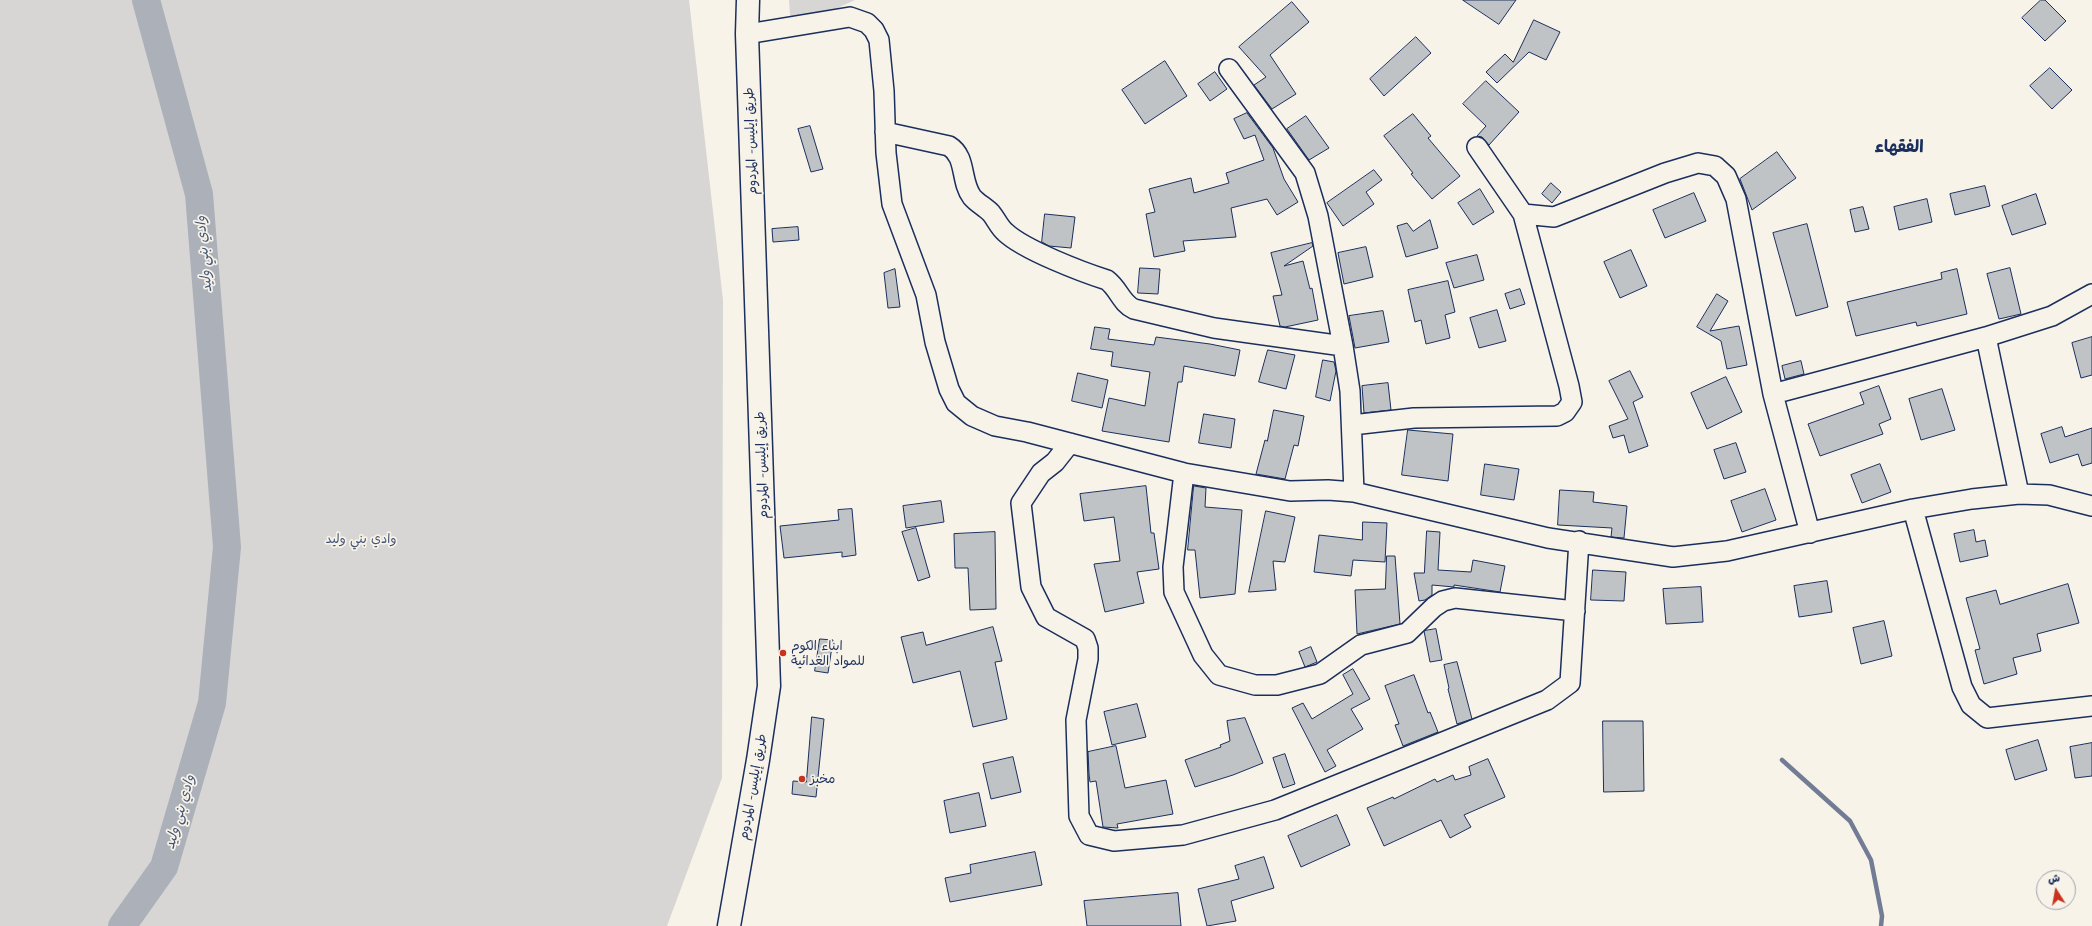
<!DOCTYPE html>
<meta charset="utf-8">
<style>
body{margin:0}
#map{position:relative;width:2092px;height:926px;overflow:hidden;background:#f7f3e8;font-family:"Comic Neue","Playpen Sans Arabic",sans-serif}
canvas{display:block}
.north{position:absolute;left:2036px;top:870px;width:40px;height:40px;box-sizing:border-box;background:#f7f3e8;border:1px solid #9fa5b1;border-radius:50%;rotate:349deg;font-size:11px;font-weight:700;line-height:16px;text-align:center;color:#1b2f5e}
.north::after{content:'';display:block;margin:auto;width:14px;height:18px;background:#c8321e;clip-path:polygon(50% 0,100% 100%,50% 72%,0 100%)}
</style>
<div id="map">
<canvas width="2092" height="926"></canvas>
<div class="north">ش</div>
</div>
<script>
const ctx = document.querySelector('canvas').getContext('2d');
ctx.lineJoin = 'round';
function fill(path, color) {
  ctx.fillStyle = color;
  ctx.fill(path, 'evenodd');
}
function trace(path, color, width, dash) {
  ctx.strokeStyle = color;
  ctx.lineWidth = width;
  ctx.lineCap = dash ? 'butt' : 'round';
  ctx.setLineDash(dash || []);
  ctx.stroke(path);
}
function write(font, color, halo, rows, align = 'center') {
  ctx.font = font + ' "Comic Neue","Playpen Sans Arabic",sans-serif';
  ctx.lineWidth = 3.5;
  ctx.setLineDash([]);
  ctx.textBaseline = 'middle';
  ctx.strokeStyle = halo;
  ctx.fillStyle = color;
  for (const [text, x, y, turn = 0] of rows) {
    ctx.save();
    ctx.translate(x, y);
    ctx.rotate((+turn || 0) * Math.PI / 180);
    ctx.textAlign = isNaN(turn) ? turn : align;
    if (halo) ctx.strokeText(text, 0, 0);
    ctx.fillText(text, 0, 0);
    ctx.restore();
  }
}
fill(new Path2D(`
 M 0,0 L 689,0 L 723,300 L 722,778 L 667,926 L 0,926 Z
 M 789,0 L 855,0 L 822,15 L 796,20 L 790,15 Z`), '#d7d6d4');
trace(new Path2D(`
 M 1782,760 L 1850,821 L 1871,860 L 1882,916 L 1881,926`), '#727c95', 4.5);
trace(new Path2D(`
 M 122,926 L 164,867 L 212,703 L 227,547 L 199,194 L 146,0`), '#acb0b9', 28);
const building = new Path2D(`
 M 1463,0 L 1516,0 L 1499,24 Z
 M 2041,0 L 2045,0 L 2066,21 L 2045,41 L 2022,18 Z
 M 1292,2 L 1309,22 L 1270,55 L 1296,94 L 1272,109 L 1254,85 L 1266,77 L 1239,47 Z
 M 1534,20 L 1560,32 L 1546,60 L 1529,52 L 1497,83 L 1486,72 L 1505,54 L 1513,62 Z
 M 1416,37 L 1431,53 L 1384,96 L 1370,79 Z
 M 1165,61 L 1187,96 L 1145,124 L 1122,90 Z
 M 2050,68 L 2072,90 L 2052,109 L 2030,86 Z
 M 1215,72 L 1227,89 L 1210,101 L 1198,84 Z
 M 1486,81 L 1519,112 L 1489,145 L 1482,137 L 1477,136 L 1486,126 L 1463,104 Z
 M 1247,113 L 1273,148 L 1284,179 L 1298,202 L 1277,215 L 1267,199 L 1231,208 L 1236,237 L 1183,241 L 1185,251 L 1154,257 L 1146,214 L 1155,212 L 1149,189 L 1191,178 L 1194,193 L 1229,183 L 1226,173 L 1264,160 L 1255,135 L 1244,139 L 1234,119 Z
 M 1413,114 L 1431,136 L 1428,138 L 1460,176 L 1432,199 L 1411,174 L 1413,173 L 1384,136 Z
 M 1306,116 L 1329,148 L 1309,160 L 1287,129 Z
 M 810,126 L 823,169 L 811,172 L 798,129 Z
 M 1777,152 L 1796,178 L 1752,210 L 1740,179 Z
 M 1374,170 L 1382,180 L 1366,192 L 1374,204 L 1343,226 L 1327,203 Z
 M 1551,183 L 1561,192 L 1552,203 L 1542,194 Z
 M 1985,186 L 1990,206 L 1955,215 L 1950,194 Z
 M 1480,189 L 1494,212 L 1473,225 L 1458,203 Z
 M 1694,193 L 1706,221 L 1665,238 L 1653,210 Z
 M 2036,194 L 2046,224 L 2012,235 L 2002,206 Z
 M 1927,199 L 1932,222 L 1899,230 L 1894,207 Z
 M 1863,207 L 1869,229 L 1855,232 L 1850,210 Z
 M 1045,214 L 1075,217 L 1071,248 L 1049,246 L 1042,242 Z
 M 1430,220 L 1438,248 L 1406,257 L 1397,226 L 1407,223 L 1413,231 Z
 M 1807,224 L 1828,307 L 1796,316 L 1773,233 Z
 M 798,227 L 799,240 L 773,242 L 772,229 Z
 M 1312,243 L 1313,246 L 1284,266 L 1303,261 L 1310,289 L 1312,288 L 1318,320 L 1285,327 L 1280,326 L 1273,296 L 1282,295 L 1271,253 Z
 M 1366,247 L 1373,277 L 1344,284 L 1338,253 Z
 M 1631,250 L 1647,286 L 1620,298 L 1604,262 Z
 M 1477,255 L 1484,280 L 1454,288 L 1446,263 Z
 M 1140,268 L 1160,269 L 1158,294 L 1138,293 Z
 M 2010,268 L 2021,314 L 1999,319 L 1987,274 Z
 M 895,269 L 900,307 L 888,308 L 884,273 Z
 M 1957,269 L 1967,314 L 1917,326 L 1916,322 L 1856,336 L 1847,302 L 1942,279 L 1941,273 Z
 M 1448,281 L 1455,312 L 1445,315 L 1450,338 L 1426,344 L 1421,320 L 1415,322 L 1408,290 Z
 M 1520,289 L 1525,304 L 1510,309 L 1505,294 Z
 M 1717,294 L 1728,301 L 1710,331 L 1739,326 L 1747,365 L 1727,369 L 1721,341 L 1697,327 Z
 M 1497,310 L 1506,341 L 1479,348 L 1470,318 Z
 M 1383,311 L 1389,342 L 1355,348 L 1349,316 Z
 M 1095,327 L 1110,329 L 1108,339 L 1154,345 L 1156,337 L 1210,344 L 1240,350 L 1235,376 L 1184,366 L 1182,382 L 1178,382 L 1169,442 L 1102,431 L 1109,398 L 1145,406 L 1150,372 L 1111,366 L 1113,352 L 1091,349 Z
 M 2092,337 L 2092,375 L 2081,378 L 2072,343 Z
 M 1268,350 L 1295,355 L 1286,389 L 1259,382 Z
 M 1323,360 L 1334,362 L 1336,371 L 1330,401 L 1316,397 Z
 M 1801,361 L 1804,374 L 1785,379 L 1782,366 Z
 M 1630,371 L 1643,397 L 1633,402 L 1648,446 L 1629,453 L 1624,435 L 1613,438 L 1609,426 L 1628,419 L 1609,381 Z
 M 1078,373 L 1108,380 L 1102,408 L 1072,401 Z
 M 1726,377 L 1742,412 L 1707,429 L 1691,393 Z
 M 1388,383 L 1391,410 L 1364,413 L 1362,386 Z
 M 1879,386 L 1891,419 L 1879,424 L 1883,434 L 1820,456 L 1808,424 L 1864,404 L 1860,393 Z
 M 1942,389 L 1955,430 L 1921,440 L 1909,399 Z
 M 1274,410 L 1304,416 L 1298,446 L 1294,445 L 1285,479 L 1256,474 L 1265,440 L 1267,441 Z
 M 1204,414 L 1235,419 L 1231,448 L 1199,443 Z
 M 2062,427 L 2065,437 L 2092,428 L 2092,463 L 2082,466 L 2078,454 L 2050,463 L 2041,434 Z
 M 1408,430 L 1453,434 L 1448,481 L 1402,475 Z
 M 1736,443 L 1746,472 L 1724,479 L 1714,450 Z
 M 1485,464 L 1519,469 L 1514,500 L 1481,495 Z
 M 1880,464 L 1891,492 L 1862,503 L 1851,475 Z
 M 1146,486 L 1151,533 L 1154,533 L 1159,569 L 1137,572 L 1144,603 L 1105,612 L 1094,564 L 1120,561 L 1114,517 L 1084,521 L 1080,494 Z
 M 1194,486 L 1206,488 L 1205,507 L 1242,510 L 1235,594 L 1200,598 L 1195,550 L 1188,550 Z
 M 1765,489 L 1776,520 L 1742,532 L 1731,501 Z
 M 1560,490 L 1594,492 L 1593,502 L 1627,506 L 1624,538 L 1611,537 L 1612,528 L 1558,525 Z
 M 941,501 L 944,522 L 906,528 L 903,506 Z
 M 852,509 L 856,555 L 842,557 L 842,552 L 784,558 L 780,526 L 839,520 L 838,510 Z
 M 1266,511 L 1295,517 L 1285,562 L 1273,561 L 1276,590 L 1249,592 Z
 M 1363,522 L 1387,523 L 1385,562 L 1353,560 L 1351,576 L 1314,572 L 1319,535 L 1362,540 Z
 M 916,528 L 930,577 L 918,581 L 902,532 Z
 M 1974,530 L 1976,542 L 1985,540 L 1988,556 L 1960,562 L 1954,534 Z
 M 1427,531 L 1440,532 L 1438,570 L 1471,572 L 1473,560 L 1505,566 L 1500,592 L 1454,585 L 1454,587 L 1432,585 L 1432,595 L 1425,600 L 1419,601 L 1414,573 L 1424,573 Z
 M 995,532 L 996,609 L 970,610 L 968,568 L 955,568 L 954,534 Z
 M 1387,556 L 1395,556 L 1400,624 L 1357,634 L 1355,590 L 1385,589 Z
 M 1593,570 L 1626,572 L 1624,601 L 1591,600 Z
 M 1827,581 L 1832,612 L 1799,617 L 1794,586 Z
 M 2068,584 L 2079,623 L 2037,634 L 2041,651 L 2013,658 L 2017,674 L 1984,684 L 1975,650 L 1980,649 L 1966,598 L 1996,590 L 2000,604 Z
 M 1701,587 L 1703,622 L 1666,624 L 1663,589 Z
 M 1884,621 L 1892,656 L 1861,664 L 1853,628 Z
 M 993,627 L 1002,661 L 995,662 L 1007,719 L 973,727 L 960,671 L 913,683 L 901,637 L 923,632 L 926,645 Z
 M 1436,629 L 1442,660 L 1430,662 L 1424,631 Z
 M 820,639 L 833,640 L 828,673 L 815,671 Z
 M 1311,647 L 1317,662 L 1305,667 L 1299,652 Z
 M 1457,662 L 1472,719 L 1457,724 L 1448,689 L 1449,688 L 1444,665 Z
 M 1353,669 L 1370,699 L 1351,709 L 1363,729 L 1327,750 L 1336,766 L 1325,772 L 1292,708 L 1303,703 L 1312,719 L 1353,694 L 1343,675 Z
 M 1414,675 L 1428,713 L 1430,712 L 1438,732 L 1403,746 L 1395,725 L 1399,724 L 1385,686 Z
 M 1137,704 L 1146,737 L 1112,745 L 1104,712 Z
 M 812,717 L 824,719 L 816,797 L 792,794 L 793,781 L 806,782 Z
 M 1245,718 L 1263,763 L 1233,775 L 1195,787 L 1185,760 L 1221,747 L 1220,745 L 1230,741 L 1227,721 Z
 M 1603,721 L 1643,721 L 1644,791 L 1604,792 Z
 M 2038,740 L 2047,770 L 2015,780 L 2006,750 Z
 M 2092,743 L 2092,776 L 2075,778 L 2070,747 Z
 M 1116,746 L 1125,788 L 1166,780 L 1173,814 L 1117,824 L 1118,828 L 1103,827 L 1096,781 L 1090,782 L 1089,774 L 1088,752 Z
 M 1285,754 L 1295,784 L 1283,788 L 1273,758 Z
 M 1013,757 L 1021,792 L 991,799 L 983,764 Z
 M 1488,759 L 1505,797 L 1464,815 L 1471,827 L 1450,838 L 1441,820 L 1384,846 L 1367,808 L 1393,797 L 1394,799 L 1435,779 L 1437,782 L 1453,775 L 1455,780 L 1471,775 L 1469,767 Z
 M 979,793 L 986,826 L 950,833 L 944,801 Z
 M 1337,815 L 1350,845 L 1301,867 L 1288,836 Z
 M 1035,852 L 1042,885 L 950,902 L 945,878 L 971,873 L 970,865 Z
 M 1264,857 L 1274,888 L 1231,901 L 1236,921 L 1207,926 L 1198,889 L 1239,879 L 1235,866 Z
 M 1178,893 L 1181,926 L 1087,926 L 1084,901 Z`);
fill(building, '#c0c3c5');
trace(building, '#1b2f5e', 1);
const minor = new Path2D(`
 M 747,34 L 850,17 L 867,23 L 874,30 L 879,40 L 884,91 L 886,153 L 892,204 L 926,295 L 935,342 L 949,389 L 956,403 L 972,416 L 995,426 L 1027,432 L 1184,473 L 1290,491 L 1328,490 L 1354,492 L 1548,538 L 1673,557 L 1727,551 L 1913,509 L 1972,499 L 2019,494 L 2049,495 L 2092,506
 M 1229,69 L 1305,173 L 1318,216 L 1343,346 L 1350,391 L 1354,492
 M 885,132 L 949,146 C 967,157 960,181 972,197 C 977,203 985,207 991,213 C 996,219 999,227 1005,232 C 1024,250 1082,272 1107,280 C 1119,289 1121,303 1134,309 L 1214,328 L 1343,346
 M 1477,147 L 1523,214 L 1554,217 L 1665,173 L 1698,163 L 1715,166 L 1726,176 L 1736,199 L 1773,394 L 1810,533
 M 1986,337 L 2019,494
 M 1773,394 L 1986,337 L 2052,316 L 2092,294
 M 1352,425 L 1414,418 L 1557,416 L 1565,412 L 1572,402 L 1569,386 L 1523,214
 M 1070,443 L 1055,462 L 1041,473 L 1021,503 L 1031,587 L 1046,617 L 1085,639 L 1088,648 L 1088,659 L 1076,720 L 1079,816 L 1089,835 L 1114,841 L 1183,835 L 1275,810 L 1547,700 L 1570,683 L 1579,541
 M 1184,473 L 1173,567 L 1174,592 L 1203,655 L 1219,675 L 1255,685 L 1277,685 L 1320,674 L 1361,645 L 1407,633 L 1434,607 L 1443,601 L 1455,598 L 1575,611
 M 1913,509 L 1962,687 L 1971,705 L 1987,718 L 2092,706`);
const trunk = new Path2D(`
 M 729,926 L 758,760 L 769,686 L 747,34 L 748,0`);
trace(minor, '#1b2f5e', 22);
trace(trunk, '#1b2f5e', 25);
trace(minor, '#f7f3e8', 19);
trace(trunk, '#f7f3e8', 22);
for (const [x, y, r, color] of [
 [783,653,4,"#c8321e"],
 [802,779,4,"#c8321e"]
]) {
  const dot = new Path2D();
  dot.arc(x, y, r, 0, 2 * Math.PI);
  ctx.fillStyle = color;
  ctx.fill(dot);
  trace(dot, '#f7f3e8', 1.5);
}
write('13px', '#1b2f5e', '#f7f3e8', [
 ["طريق إيليس- المردوم",751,141,-92],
 ["طريق إيليس- المردوم",762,465,-92],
 ["طريق إيليس- المردوم",753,787,-80]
]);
write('13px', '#415076', '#f7f3e8', [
 ["وادي بني وليد",361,539]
]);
write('13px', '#1b2f5e', '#f7f3e8', [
 ["ابناء الكوم",791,646],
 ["للمواد الغدائية",791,661],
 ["مخبز",810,779]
], 'left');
write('italic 14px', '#465679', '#f7f3e8', [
 ["وادي بني وليد",204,254,-95],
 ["وادي بني وليد",180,812,-74]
]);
write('bold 17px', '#1b2f5e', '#f7f3e8', [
 ["الفقهاء",1899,147]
]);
</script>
